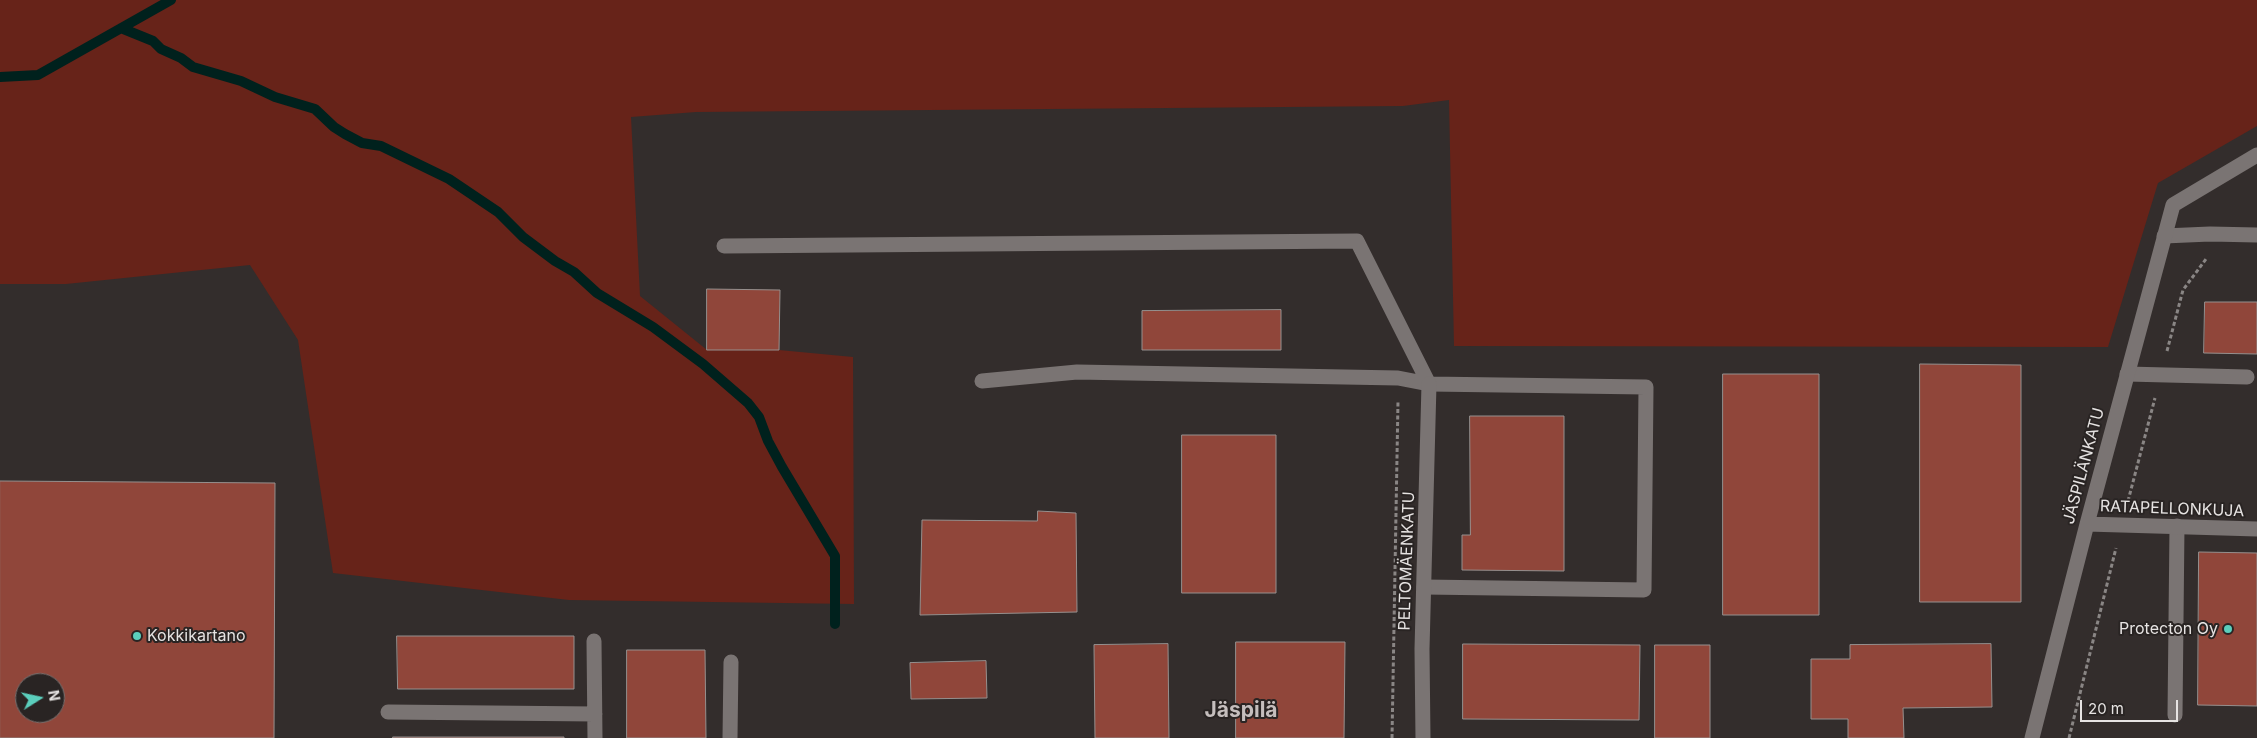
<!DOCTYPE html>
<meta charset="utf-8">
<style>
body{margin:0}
#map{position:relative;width:2257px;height:738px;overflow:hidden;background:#332d2c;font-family:Inter,sans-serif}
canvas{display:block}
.north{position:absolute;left:15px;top:673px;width:50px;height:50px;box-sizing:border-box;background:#292423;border:1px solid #75706f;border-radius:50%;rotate:80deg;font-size:14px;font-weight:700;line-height:20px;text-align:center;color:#e6e3e2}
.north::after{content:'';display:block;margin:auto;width:18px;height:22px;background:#5bcebc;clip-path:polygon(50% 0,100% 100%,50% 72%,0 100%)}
.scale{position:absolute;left:2080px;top:700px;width:98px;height:22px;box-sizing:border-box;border:2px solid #e6e3e2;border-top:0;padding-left:6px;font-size:15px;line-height:18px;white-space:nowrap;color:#e6e3e2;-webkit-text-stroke:4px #292423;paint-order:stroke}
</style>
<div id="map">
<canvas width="2257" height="738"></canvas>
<div class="north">N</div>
<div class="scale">20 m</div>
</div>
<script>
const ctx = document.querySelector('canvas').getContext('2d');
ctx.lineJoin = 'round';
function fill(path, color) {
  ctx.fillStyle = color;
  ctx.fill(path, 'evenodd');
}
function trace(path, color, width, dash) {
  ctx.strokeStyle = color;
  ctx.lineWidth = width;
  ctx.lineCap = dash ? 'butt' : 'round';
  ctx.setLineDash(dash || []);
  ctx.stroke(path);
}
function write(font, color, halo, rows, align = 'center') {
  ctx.font = font + ' Inter,sans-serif';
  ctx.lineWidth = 4;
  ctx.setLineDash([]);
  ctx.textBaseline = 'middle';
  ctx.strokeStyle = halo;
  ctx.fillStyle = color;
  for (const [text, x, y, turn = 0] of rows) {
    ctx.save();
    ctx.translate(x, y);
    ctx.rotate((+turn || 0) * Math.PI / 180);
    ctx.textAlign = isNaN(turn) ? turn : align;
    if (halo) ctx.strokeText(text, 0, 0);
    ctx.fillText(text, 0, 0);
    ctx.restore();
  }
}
fill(new Path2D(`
 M 0,0 L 2257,0 L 2257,126 L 2158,183 L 2108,347 L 1454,346 L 1449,100 L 1403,106 L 696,112 L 631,117 L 640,296 L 707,350 L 779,350 L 853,357 L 854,604 L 569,600 L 333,573 L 298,340 L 250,265 L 66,284 L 0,284 Z`), '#672319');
trace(new Path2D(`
 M 121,28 L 153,41 L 161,49 L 181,58 L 193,67 L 241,81 L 275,97 L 315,109 L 334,127 L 345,134 L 362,143 L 381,146 L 449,179 L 498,212 L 523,237 L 555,261 L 574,272 L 597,293 L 653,327 L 703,364 L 748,403 L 759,417 L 768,441 L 782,467 L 835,556 L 835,624
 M 0,77 L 38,75 L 171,0`), '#00211d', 10);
const building = new Path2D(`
 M 707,289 L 780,290 L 779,350 L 707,350 Z
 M 2205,302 L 2257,302 L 2257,354 L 2204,353 Z
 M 1281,310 L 1281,350 L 1142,350 L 1142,311 Z
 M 1920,364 L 2021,365 L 2021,602 L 1920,602 Z
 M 1723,374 L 1819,374 L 1819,615 L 1723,615 Z
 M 1470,416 L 1564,416 L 1564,571 L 1462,570 L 1462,535 L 1470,535 Z
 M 1182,435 L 1276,435 L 1276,593 L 1182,593 Z
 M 0,481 L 275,483 L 274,738 L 0,738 ZM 25,683 L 55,683 L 55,713 L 25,713 Z
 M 1038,511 L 1076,513 L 1077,612 L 920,615 L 922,520 L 1037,521 Z
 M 2199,552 L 2257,553 L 2257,706 L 2198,705 Z
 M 397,636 L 574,636 L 574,689 L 398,689 Z
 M 1236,642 L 1345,642 L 1344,738 L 1236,738 Z
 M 1168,644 L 1169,738 L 1095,738 L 1094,645 Z
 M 1463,644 L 1640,645 L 1639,720 L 1463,719 Z
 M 1991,644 L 1992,707 L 1903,708 L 1904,738 L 1848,738 L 1848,719 L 1811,719 L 1811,659 L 1850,659 L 1850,645 Z
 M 1655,645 L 1710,645 L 1710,738 L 1655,738 Z
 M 627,650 L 705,650 L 706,738 L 627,738 Z
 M 986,661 L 987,698 L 911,699 L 910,663 Z
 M 393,737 L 564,737 L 564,738 L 393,738 Z`);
fill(building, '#90463a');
trace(building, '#96908e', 1);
trace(new Path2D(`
 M 2167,351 L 2183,290 L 2206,259
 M 2128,501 L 2155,398
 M 1392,738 L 1398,401
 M 2069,738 L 2116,548`), '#8a8685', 3, [4, 2.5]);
trace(new Path2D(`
 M 2164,236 L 2210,234 L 2257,235
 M 724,246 L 1357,241 L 1429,384
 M 2127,374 L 2247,377
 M 982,381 L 1077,372 L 1398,378 L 1429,384 L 1646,387 L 1644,590 L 1424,587
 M 594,641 L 595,738
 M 388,712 L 595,714
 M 2175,715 L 2177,526
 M 730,738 L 731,662`), '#7a7473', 15);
trace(new Path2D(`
 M 2087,524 L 2257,529
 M 1423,738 L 1422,649 L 1429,384
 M 2032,738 L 2087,524 L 2173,205 L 2257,155`), '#7a7473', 15);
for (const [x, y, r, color] of [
 [2228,629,5,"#5bcebc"],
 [137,636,5,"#5bcebc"]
]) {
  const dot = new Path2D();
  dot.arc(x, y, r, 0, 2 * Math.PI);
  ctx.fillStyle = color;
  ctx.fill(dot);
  trace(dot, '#292423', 2);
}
write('16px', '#e6e3e2', '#292423', [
 ["JÄSPILÄNKATU",2084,466,-75],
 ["RATAPELLONKUJA",2172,509,2],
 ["PELTOMÄENKATU",1407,561,-88]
]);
write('16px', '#e6e3e2', '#292423', [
 ["Protecton Oy",2218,629],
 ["Kokkikartano",147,636,"left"]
], 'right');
write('bold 21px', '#c5bebd', '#292423', [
 ["Jäspilä",1241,711]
]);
</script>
